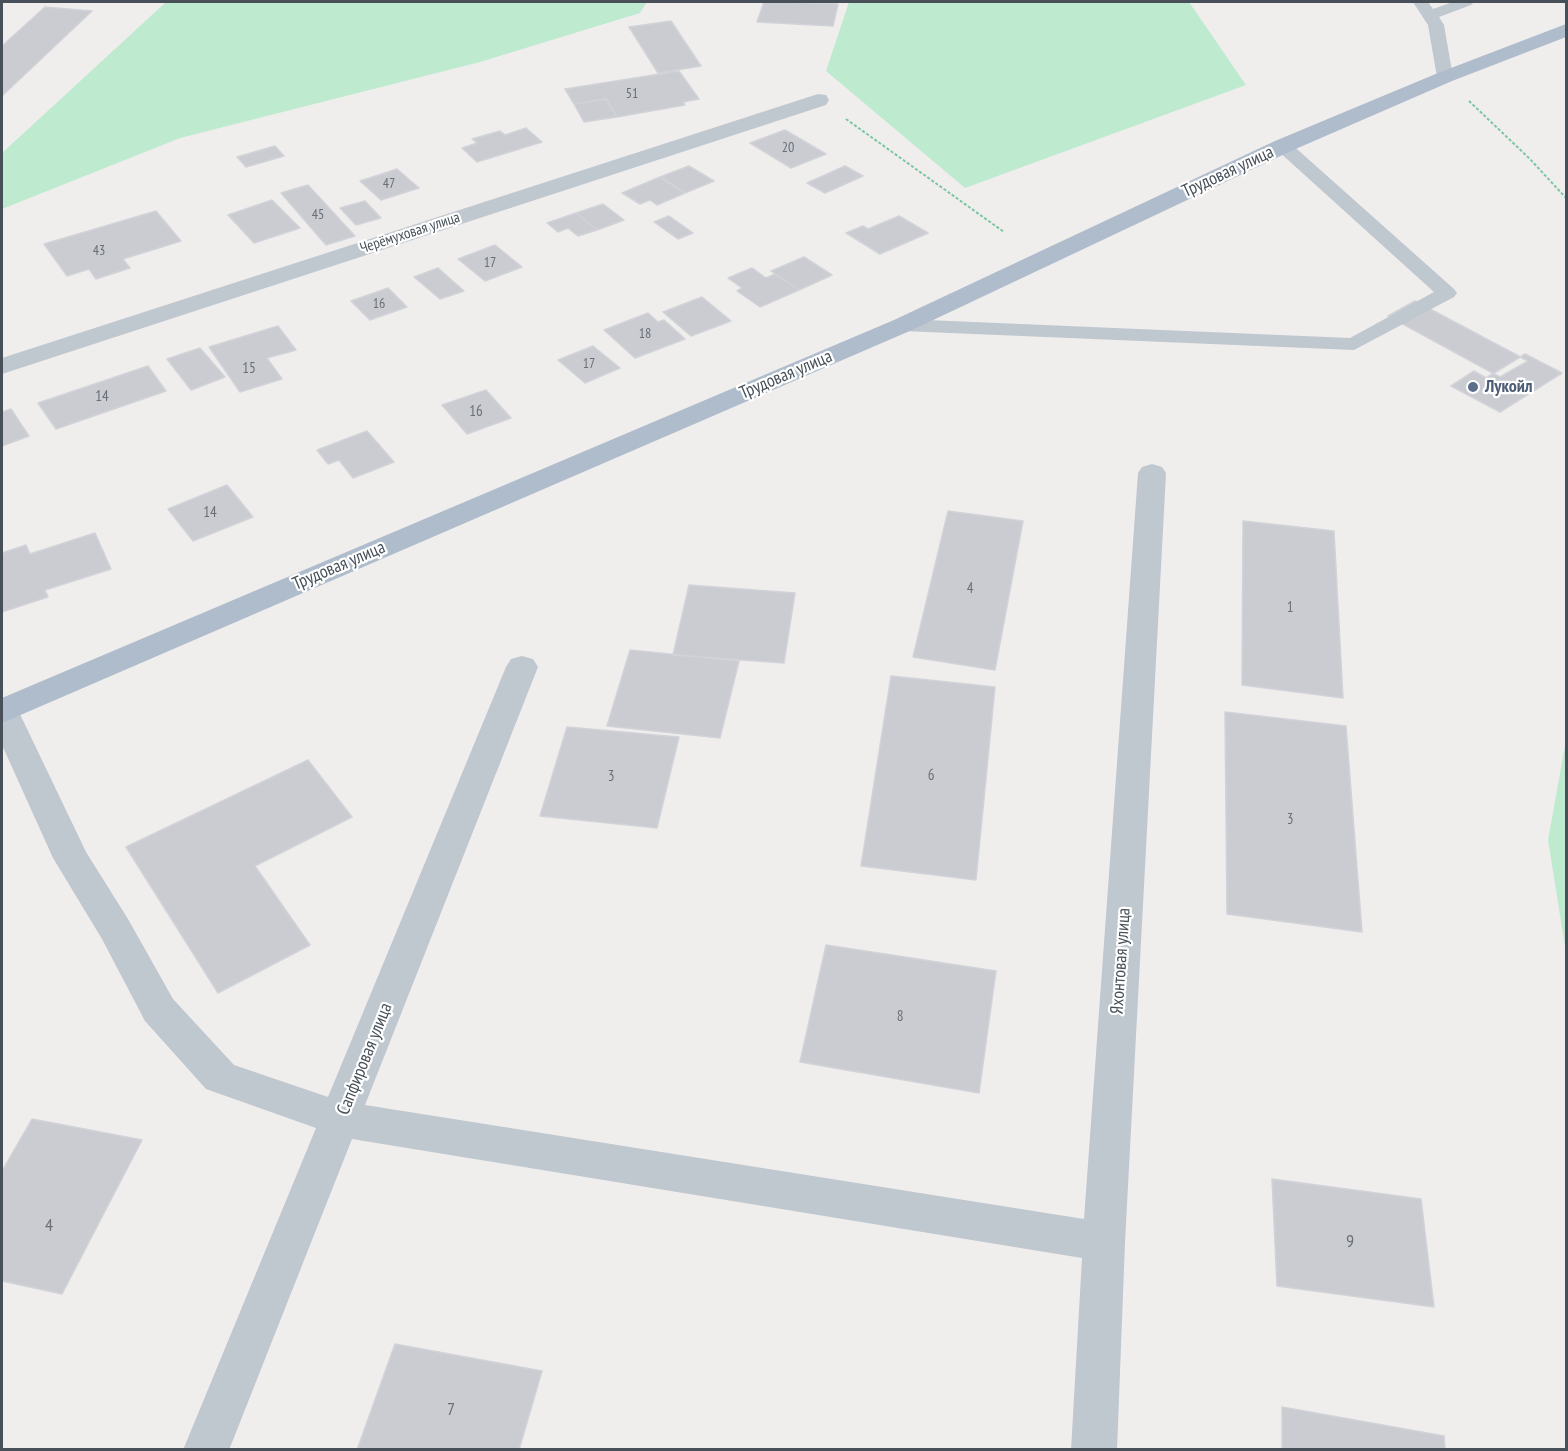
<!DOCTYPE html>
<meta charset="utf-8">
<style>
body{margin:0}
#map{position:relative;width:1568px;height:1451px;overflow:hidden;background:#f0eded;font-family:"PT Sans Narrow",sans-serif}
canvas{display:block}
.frame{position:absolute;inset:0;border:3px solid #475059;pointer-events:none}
</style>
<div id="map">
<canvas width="1568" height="1451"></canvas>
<div class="frame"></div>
</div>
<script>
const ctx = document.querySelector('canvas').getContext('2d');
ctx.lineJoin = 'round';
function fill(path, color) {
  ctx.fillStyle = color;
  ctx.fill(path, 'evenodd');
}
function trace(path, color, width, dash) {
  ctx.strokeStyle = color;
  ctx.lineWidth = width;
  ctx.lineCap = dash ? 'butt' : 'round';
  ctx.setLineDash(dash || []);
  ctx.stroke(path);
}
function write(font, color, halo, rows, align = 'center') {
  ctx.font = font + ' "PT Sans Narrow",sans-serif';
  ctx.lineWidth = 4.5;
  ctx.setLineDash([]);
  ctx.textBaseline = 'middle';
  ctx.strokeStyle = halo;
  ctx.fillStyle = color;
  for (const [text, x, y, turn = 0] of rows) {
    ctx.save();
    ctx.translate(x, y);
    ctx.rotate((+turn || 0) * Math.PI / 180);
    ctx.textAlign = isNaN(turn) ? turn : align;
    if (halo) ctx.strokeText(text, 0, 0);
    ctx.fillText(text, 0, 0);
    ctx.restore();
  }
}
fill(new Path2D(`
 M 166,2 L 647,2 L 640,13 L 480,62 L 180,138 L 2,209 L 2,153 Z
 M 849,2 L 1189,2 L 1246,85 L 965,188 L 826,71 Z
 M 1566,740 L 1566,953 L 1548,840 Z`), '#beebd0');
const building = new Path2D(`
 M 764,2 L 785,2 L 838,4 L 833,26 L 757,22 Z
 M 45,7 L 92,11 L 2,96 L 2,46 Z
 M 671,21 L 701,66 L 658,73 L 629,27 Z
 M 679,71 L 699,99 L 683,102 L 685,105 L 617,117 L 606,99 L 574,104 L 565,89 Z
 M 606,99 L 617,117 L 584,122 L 574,104 Z
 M 526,128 L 542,142 L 477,162 L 462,148 L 477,143 L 472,139 L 500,131 L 505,135 Z
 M 785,130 L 826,154 L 791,168 L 750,143 Z
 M 275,146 L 284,156 L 246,167 L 237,157 Z
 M 689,166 L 714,181 L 685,193 L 660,177 Z
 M 845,166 L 863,176 L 825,193 L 807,183 Z
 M 397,169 L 419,188 L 381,200 L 360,181 Z
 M 660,177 L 685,193 L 657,205 L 650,200 L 640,204 L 622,193 Z
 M 308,185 L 355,236 L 326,245 L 281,193 Z
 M 272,200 L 300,228 L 254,243 L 228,215 Z
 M 365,201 L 381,218 L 356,225 L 340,208 Z
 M 603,204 L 624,220 L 597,230 L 576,213 Z
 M 156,211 L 181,241 L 123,259 L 130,268 L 96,279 L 89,269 L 67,276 L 44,244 Z
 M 576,213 L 597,230 L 578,236 L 568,228 L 558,232 L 547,223 Z
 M 669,216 L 693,233 L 678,239 L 654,222 Z
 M 899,216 L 928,233 L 880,254 L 846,233 L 863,226 L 868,229 Z
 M 495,245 L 522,267 L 485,281 L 458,259 Z
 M 804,257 L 832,275 L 799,290 L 771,271 Z
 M 438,268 L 464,291 L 440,299 L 414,277 Z
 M 752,268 L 766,278 L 775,274 L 799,290 L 760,307 L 737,291 L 742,288 L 728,278 Z
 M 388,288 L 407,307 L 370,320 L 351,301 Z
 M 702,297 L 731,321 L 691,336 L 663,312 Z
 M 1415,301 L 1528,361 L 1500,377 L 1388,316 Z
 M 648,313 L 658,322 L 664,320 L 685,339 L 635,358 L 604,330 Z
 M 278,326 L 296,350 L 267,358 L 282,379 L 240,392 L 209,347 Z
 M 593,346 L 620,368 L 585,383 L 558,360 Z
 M 200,348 L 225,377 L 191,390 L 167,359 Z
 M 1525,354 L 1562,373 L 1500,412 L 1451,386 L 1474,371 L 1486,378 Z
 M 148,366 L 166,391 L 56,429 L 38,403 Z
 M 486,390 L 511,418 L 467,434 L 442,405 Z
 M 11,409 L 29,436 L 2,446 L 2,412 Z
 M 367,431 L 394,462 L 353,478 L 339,460 L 328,464 L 317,450 Z
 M 227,485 L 253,517 L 193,541 L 168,509 Z
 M 948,511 L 1023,521 L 995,670 L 913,657 Z
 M 1243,521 L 1334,531 L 1343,698 L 1242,685 Z
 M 95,533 L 111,569 L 45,590 L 48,597 L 2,612 L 2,553 L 26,545 L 30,554 Z
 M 689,585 L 795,593 L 784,663 L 673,655 Z
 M 630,650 L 739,661 L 720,738 L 607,726 Z
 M 891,676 L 995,687 L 976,880 L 861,866 Z
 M 1225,712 L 1346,726 L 1362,932 L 1227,914 Z
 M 567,727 L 679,737 L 657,828 L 540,816 Z
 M 308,760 L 352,817 L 255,866 L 310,945 L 218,993 L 126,847 Z
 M 826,945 L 996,971 L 979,1093 L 800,1062 Z
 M 32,1119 L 142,1140 L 62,1294 L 2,1281 L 2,1171 Z
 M 1272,1179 L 1421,1199 L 1434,1307 L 1277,1286 Z
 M 395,1344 L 542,1371 L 519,1450 L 357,1450 Z
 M 1282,1407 L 1444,1436 L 1445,1450 L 1282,1450 Z`);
fill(building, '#caccd2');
trace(building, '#d1d3d8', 1.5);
trace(new Path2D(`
 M 1469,101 L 1530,159 L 1566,198
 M 846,119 L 1004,232`), '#78c7a1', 2, [3, 2]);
fill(new Path2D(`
 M 1413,2 L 1428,2 L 1433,9 L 1453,2 L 1474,2 L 1471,5 L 1439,17 L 1444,25 L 1453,77 L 1451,80 L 1445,82 L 1437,77 L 1428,25 Z
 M 1283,141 L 1289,142 L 1454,289 L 1457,293 L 1454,297 L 1354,350 L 903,331 L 896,329 L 893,325 L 896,321 L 903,319 L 1350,338 L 1434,292 L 1277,150 L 1274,146 L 1277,142 Z`), '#bfc7cf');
fill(new Path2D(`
 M 818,94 L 826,95 L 829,100 L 826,105 L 2,374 L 2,358 Z
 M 1152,464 L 1162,467 L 1166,473 L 1125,1242 L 1117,1450 L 1071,1450 L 1082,1258 L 352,1139 L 229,1450 L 183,1450 L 316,1128 L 206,1089 L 145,1021 L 102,939 L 53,858 L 2,745 L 2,698 L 14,702 L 18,710 L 86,852 L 128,919 L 173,999 L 234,1065 L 328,1097 L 506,667 L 511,659 L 522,656 L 533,659 L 538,667 L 365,1105 L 1084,1219 L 1138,473 L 1142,467 Z`), '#bfc7cf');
fill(new Path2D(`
 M 1566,24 L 1566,37 L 1452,81 L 1291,151 L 912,330 L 2,723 L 2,698 L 894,320 L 1275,141 L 1438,73 Z`), '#aebccb');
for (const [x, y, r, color] of [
 [1473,387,6,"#5c6f8a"]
]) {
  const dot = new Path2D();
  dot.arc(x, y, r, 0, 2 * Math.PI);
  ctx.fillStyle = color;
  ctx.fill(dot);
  trace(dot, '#fff', 2);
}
write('14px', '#686f77', null, [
 ["51",632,94],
 ["20",788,148],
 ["47",389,184],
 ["45",318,215],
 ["43",99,251],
 ["17",490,263],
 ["16",379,304],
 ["18",645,334],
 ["17",589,364]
]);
write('15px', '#475059', '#fff', [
 ["Черёмуховая улица",410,233,-18]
]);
write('15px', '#686f77', null, [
 ["15",249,369],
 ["14",102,397],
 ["16",476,412],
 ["14",210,513],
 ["4",970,589],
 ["1",1290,608],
 ["6",931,776],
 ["3",611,777],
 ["3",1290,820],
 ["8",900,1017]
]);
write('18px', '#475059', '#fff', [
 ["Трудовая улица",1228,172,-25],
 ["Трудовая улица",786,375,-23],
 ["Трудовая улица",339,566,-23],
 ["Яхонтовая улица",1121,961,-86],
 ["Сапфировая улица",365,1059,-68]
]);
write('bold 18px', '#4e5e75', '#fff', [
 ["Лукойл",1485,387]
], 'left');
write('18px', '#686f77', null, [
 ["4",49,1226],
 ["9",1350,1242],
 ["7",451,1410]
]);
</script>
